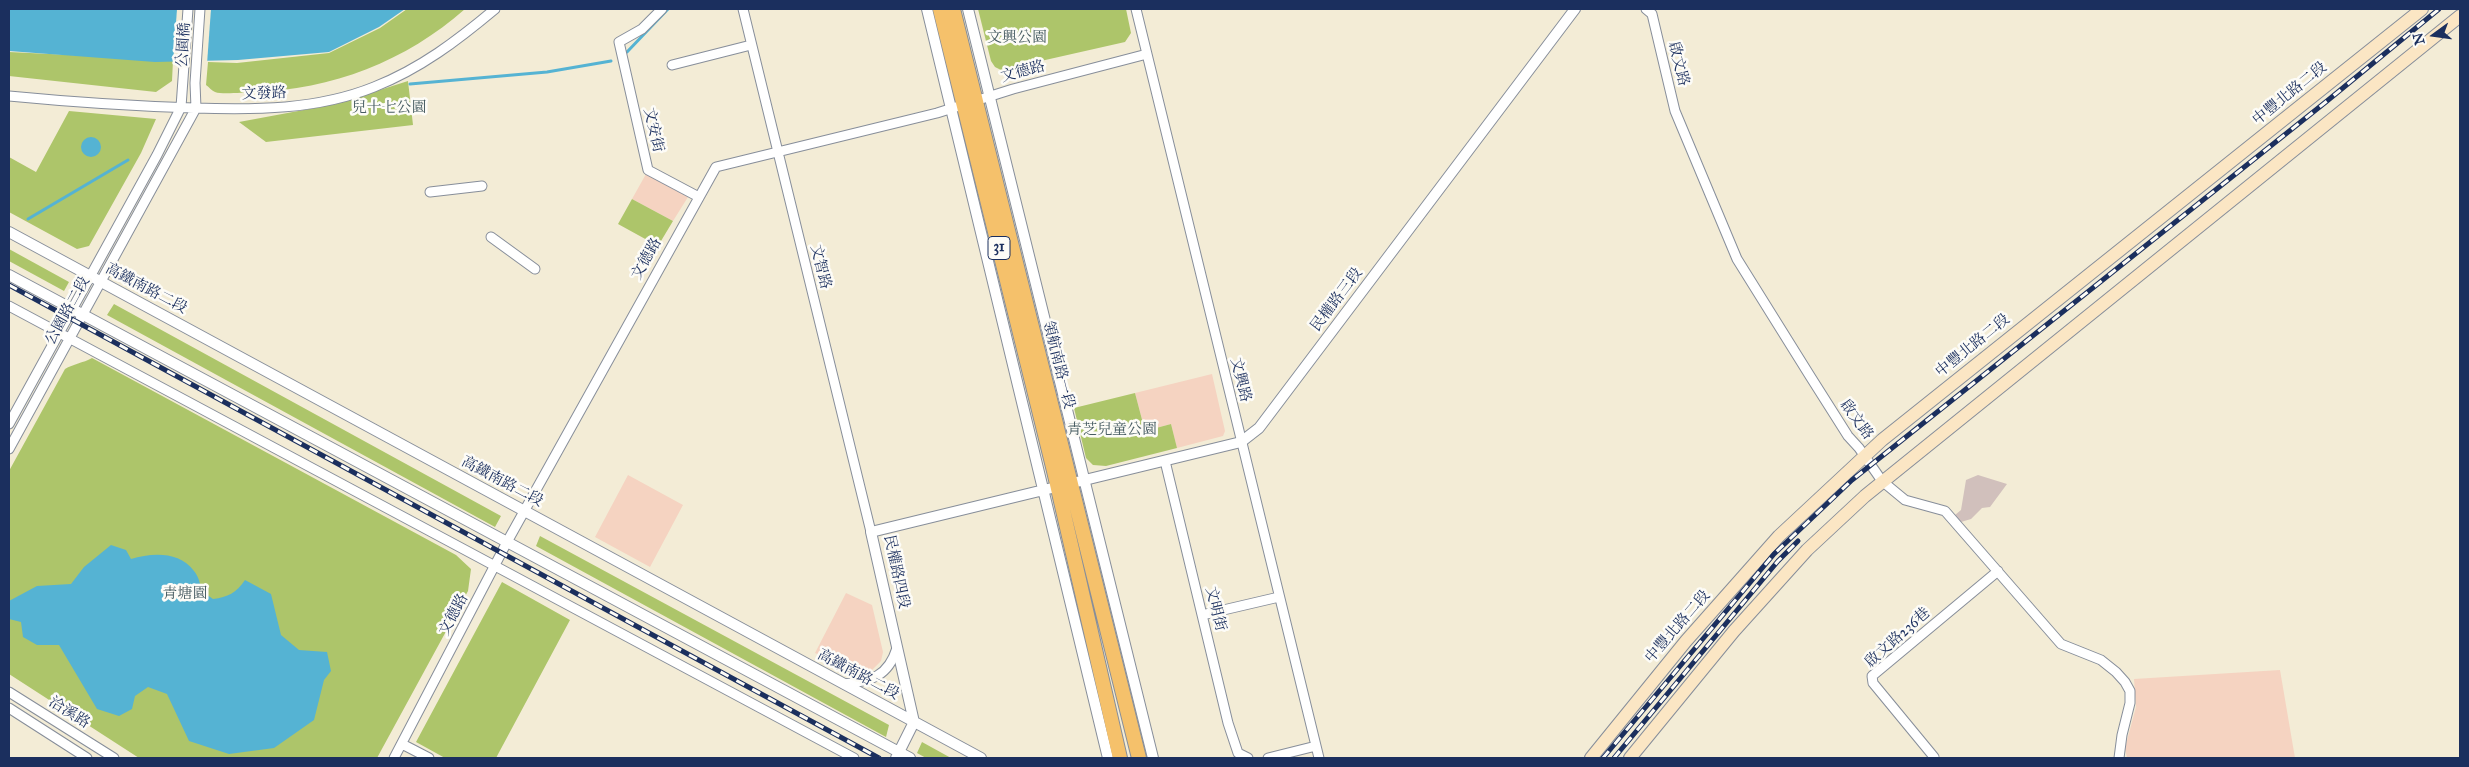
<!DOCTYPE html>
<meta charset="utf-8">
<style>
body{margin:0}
#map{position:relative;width:2469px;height:767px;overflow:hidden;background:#f3ecd6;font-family:"IM FELL Great Primer",serif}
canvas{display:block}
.frame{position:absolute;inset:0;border:10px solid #1b2f5e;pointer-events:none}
.north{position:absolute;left:2409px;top:10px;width:50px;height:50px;-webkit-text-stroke:4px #fdfcf7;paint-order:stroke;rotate:256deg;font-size:14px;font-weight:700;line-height:20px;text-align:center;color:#1b2f5e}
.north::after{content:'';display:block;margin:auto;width:18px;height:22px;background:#1b2f5e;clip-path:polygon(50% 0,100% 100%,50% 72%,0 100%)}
</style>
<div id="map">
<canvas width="2469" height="767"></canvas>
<div class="frame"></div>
<div class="north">N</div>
</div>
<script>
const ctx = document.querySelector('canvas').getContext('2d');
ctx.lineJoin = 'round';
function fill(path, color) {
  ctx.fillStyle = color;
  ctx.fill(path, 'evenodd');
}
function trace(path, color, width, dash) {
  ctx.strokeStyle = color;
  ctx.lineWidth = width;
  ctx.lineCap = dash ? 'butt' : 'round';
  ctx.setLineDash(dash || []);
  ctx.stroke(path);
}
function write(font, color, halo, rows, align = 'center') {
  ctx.font = font + ' "IM FELL Great Primer","Noto Serif TC",serif';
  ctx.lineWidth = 5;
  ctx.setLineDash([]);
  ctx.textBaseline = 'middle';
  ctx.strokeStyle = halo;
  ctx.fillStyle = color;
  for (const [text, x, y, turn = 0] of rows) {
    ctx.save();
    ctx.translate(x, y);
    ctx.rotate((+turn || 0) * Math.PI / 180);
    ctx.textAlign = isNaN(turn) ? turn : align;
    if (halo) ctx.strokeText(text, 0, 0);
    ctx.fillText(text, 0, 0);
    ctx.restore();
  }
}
fill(new Path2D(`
 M 646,174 L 688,197 L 673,221 L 632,199 Z
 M 1212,374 L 1225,431 L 1223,436 L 1177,448 L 1171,424 L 1145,431 L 1135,393 Z
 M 628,475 L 683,505 L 650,567 L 595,537 Z
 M 846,593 L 872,605 L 883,652 L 881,661 L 872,670 L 859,672 L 815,653 Z
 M 2280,670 L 2295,758 L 2127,758 L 2125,748 L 2136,707 L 2134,679 Z`), '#f5d3c1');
fill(new Path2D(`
 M 1978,475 L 2007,484 L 1990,507 L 1982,508 L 1971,519 L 1961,522 L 1955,515 L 1961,510 L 1966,480 Z`), '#d1c0bc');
fill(new Path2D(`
 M 407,9 L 465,9 C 406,61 332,90 253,92 C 244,92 223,95 215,92 C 212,91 209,87 206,85 L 208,62 L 237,63 L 329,53 L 380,28 Z
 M 978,9 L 1126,9 L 1131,33 L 1125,42 L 1001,70 L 995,67 L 991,61 Z
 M 9,52 L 173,60 L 172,81 L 156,92 L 9,76 Z
 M 408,81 L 413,125 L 266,142 L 239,122 L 336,104 Z
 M 69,111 L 156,119 L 141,153 L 89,246 L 77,249 L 9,212 L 9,157 L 36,172 Z
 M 632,199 L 673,221 L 658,246 L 618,224 Z
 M 9,249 L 69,282 L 64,291 L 9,261 Z
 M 114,304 L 501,516 L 495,527 L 107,315 Z
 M 92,358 L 456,555 L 471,569 L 468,591 L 377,758 L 139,758 L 9,674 L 9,471 L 65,369 C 73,364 83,363 92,358 Z
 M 1135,393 L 1145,431 L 1171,424 L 1177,448 L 1106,466 L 1093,465 L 1086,458 L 1074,408 Z
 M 540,536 L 889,725 L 886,737 L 536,546 Z
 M 502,582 L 570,620 L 496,758 L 445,758 L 416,742 Z
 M 922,742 L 951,758 L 926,758 L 917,753 Z`), '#adc56a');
fill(new Path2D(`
 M 9,9 L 405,9 L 379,27 L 329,52 L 238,60 L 155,62 L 9,51 Z
 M81 147a10 10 0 1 1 20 0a10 10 0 1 1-20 0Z
 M 111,545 L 126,550 L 131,559 C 152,553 179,551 194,571 C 204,584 195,587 213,599 C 228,597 236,593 245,580 L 271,594 L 281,635 L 299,650 L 327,652 L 331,671 L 324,680 L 314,720 L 274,748 L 229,754 L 189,741 L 167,694 L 148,687 L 135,696 L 132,709 L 119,716 L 97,709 L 59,645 L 37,645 L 23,637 L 21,622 L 9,619 L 9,601 L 37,586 L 71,584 L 84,567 Z`), '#55b3d3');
fill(new Path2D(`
 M 177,9 L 211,9 L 207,64 L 173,64 Z`), '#f3ecd6');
trace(new Path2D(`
 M 627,52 L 668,9
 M 410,84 L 547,72 L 611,61
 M 28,219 L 128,160`), '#55b3d3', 3);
const minor = new Path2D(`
 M 662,9 L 642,29 L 619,42 L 648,170 L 697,196
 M 743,9 L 871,532
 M 1136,9 L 1319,758
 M 1646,9 L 1652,14 L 1675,111 L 1737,259 L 1810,376 L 1848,436 L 1859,448 L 1882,481 L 1905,500 L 1945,511 L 2061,644 L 2101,660 L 2116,672 L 2125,682 L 2130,691 L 2130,703 L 2122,735 L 2119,758
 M 672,65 L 751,45
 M 9,96 C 71,102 132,106 194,108 C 255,110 317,110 374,87 C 420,69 458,40 495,9
 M 196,108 L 195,83 L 200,9
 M 430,192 L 482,186
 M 491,237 L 535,269
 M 9,306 L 854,758
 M 9,424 L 157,155 L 181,107 L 188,9
 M 9,449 L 196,108
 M 1165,461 L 1228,723 L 1238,753 L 1248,758
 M 1202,615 L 1279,597
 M 844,684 C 871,681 888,677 897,648
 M 9,692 L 114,758
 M 9,708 L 87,758
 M 402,744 L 429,758
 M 394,758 L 507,542 L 716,167 L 937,113 L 1013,89 L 1147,54
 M 1268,758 L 1316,746
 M 1933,758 L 1934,757 L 1873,683 L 1872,676 L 1998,571`);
const tertiary = new Path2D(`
 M 927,9 L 1108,758
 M 968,9 L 1153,758
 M 9,232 L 981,758
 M 9,275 L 910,758
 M 896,758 L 914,722 L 871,532 L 1241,442 L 1259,428 L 1575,9`);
const secondary = new Path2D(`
 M 1591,758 L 1686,641 L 1779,536 L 1882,440 L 2422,9
 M 1630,758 L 1734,631 L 1807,550 L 1865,496 L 2460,16`);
const primary = new Path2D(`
 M 940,9 L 1054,471 L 1120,758
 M 953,9 L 1139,758`);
trace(minor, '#878e9a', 11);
trace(tertiary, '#878e9a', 12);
trace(secondary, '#878e9a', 14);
trace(primary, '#878e9a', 16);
trace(minor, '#fff', 9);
trace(tertiary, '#fff', 10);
trace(secondary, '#fbe6c4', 12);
trace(primary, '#f5c16b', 14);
const rail = new Path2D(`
 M 9,285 L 879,758
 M 1603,758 L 1774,554 L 1852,480 L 2327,101 L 2439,9
 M 1614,758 L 1778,561 L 1798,541`);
trace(rail, '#1b2f5e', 5);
trace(rail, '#fdfcf7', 3, [9]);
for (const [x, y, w] of [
 [999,248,22]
]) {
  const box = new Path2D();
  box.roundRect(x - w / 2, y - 11.5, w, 23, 4);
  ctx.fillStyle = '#fdfcf7';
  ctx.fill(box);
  trace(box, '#1b2f5e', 1);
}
write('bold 14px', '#1b2f5e', null, [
 ["31",999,248]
]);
write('15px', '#475c62', '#fdfcf7', [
 ["文興公園",1017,38],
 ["兒十七公園",389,108],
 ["青芝兒童公園",1112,430],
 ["青塘園",185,594]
]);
write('15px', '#1b2f5e', '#fdfcf7', [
 ["公園橋",184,45,-86],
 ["啟文路",1678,64,76],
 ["文德路",1023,72,-15],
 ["文發路",264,94,-2],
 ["中豐北路二段",2290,94,-39],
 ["文安街",653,130,77],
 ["文德路",647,259,-61],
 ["文智路",820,267,76],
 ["高鐵南路二段",146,289,28],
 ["民權路三段",1337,300,-53],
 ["公園路二段",68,311,-61],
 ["中豐北路二段",1973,346,-39],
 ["領航南路一段",1058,365,76],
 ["文興路",1240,380,76],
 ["啟文路",1856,420,54],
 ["高鐵南路二段",502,482,28],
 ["民權路四段",896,572,78],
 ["文明街",1215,609,76],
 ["文德路",454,615,-62],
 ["中豐北路二段",1678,627,-49],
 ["啟文路236巷",1898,638,-42],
 ["高鐵南路二段",858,675,28],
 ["洽溪路",69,713,32]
]);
</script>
